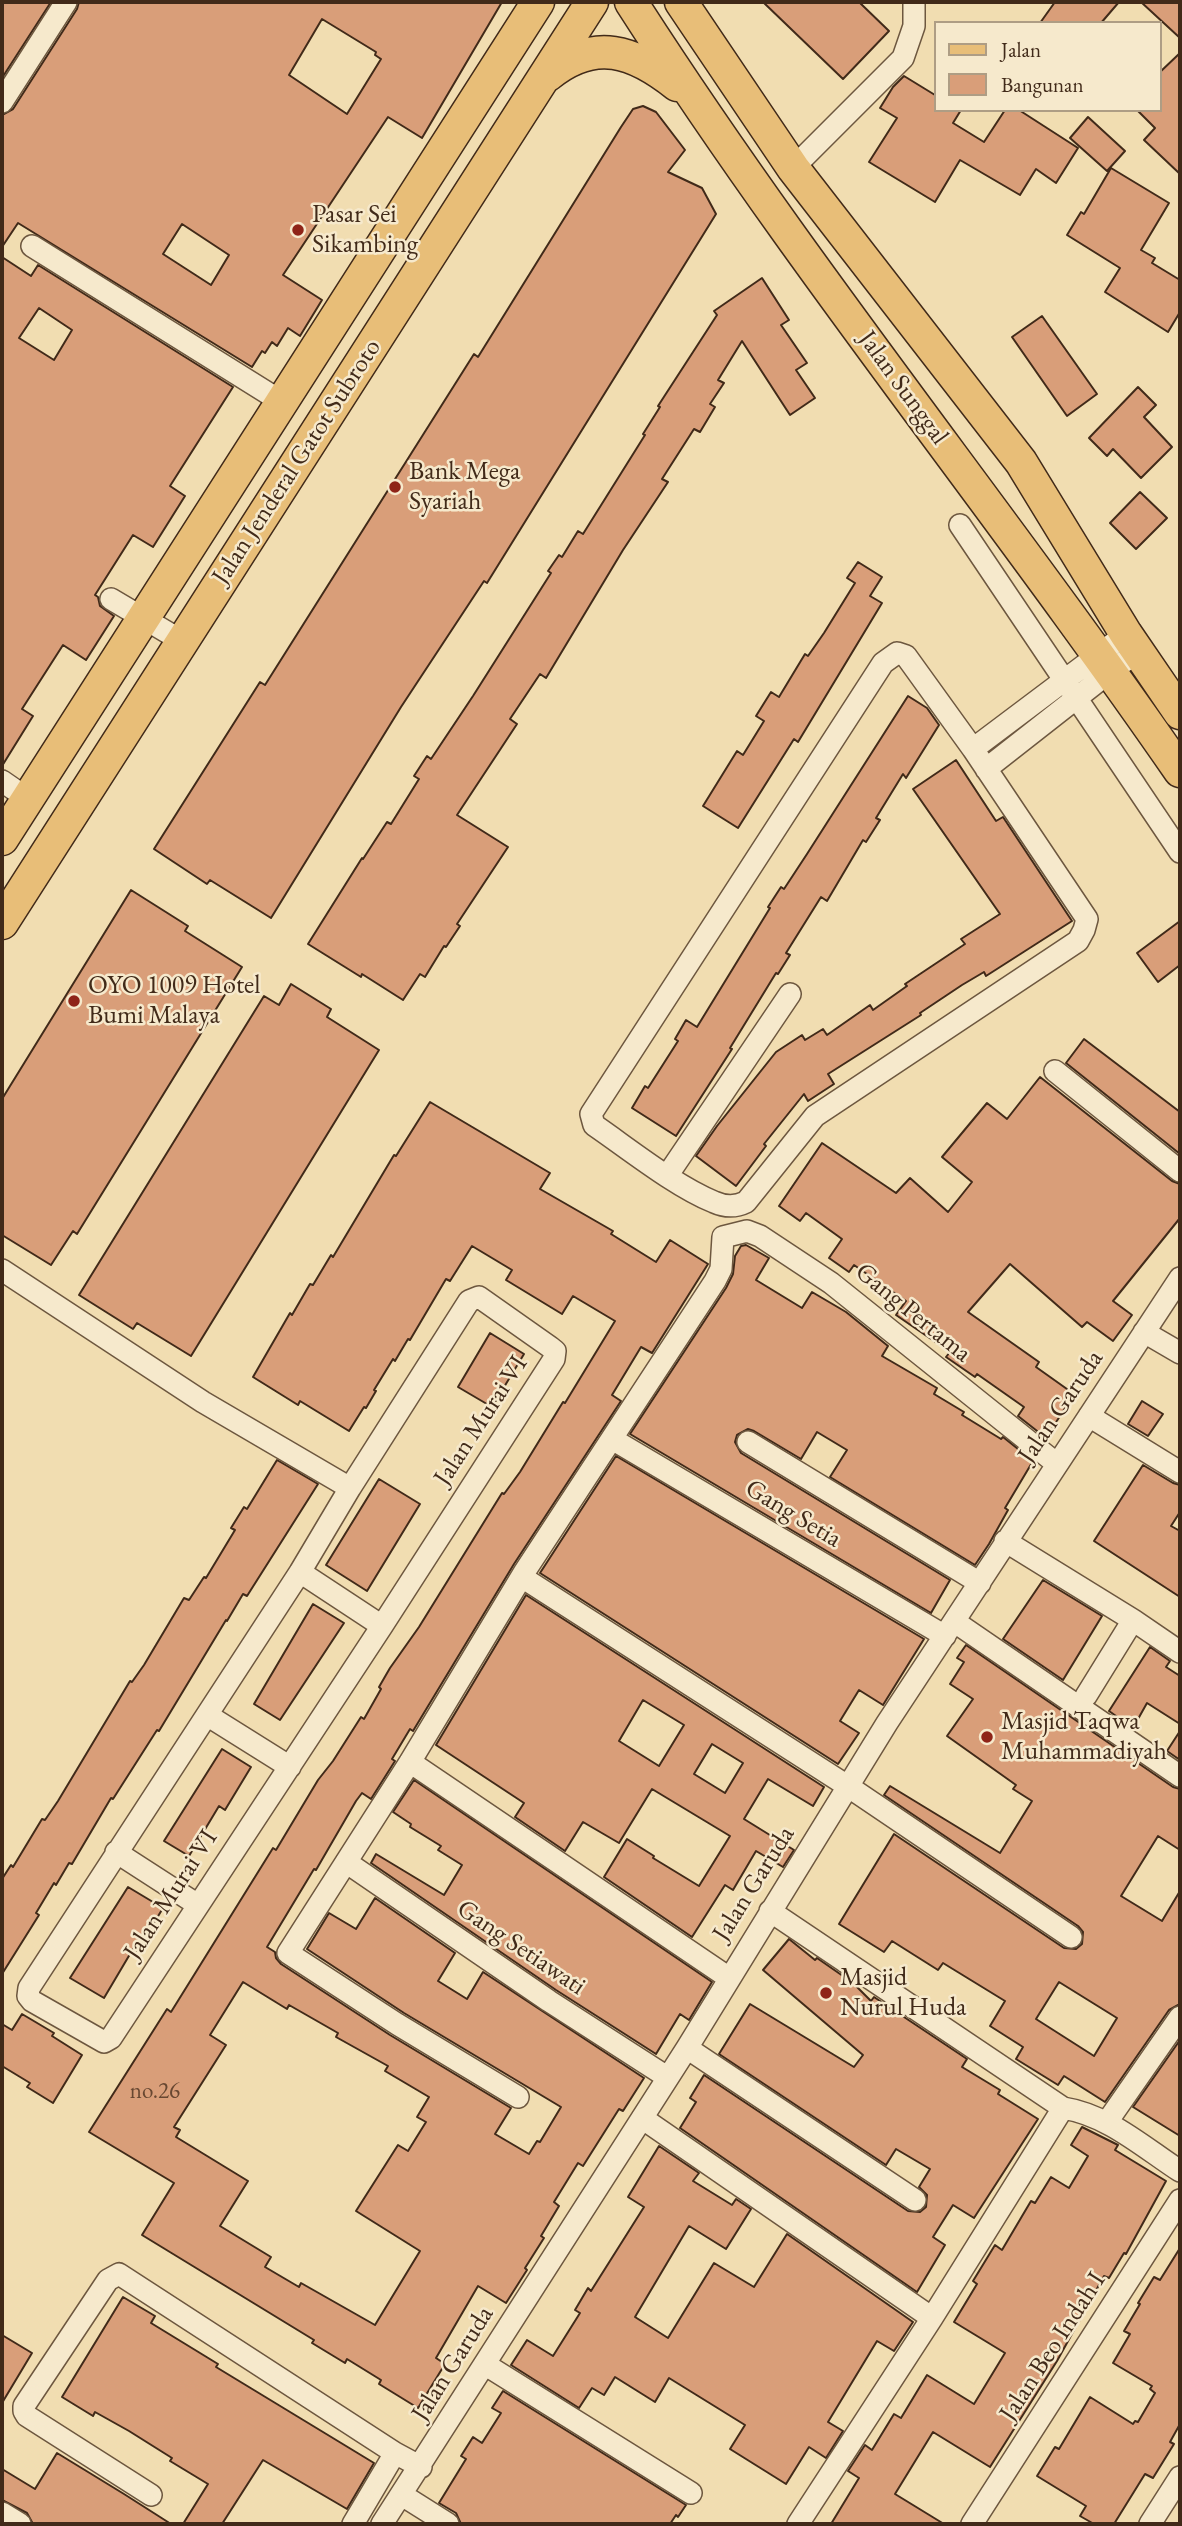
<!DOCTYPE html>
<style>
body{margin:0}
#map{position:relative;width:1182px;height:2526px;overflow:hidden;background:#f1ddb1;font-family:"EB Garamond",serif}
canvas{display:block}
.frame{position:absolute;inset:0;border:4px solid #412a19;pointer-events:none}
.legend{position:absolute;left:934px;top:21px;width:228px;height:91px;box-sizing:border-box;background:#f6e9cc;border:2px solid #ae9d84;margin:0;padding:9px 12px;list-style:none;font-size:21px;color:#412a19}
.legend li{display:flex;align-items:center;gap:14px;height:35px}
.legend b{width:35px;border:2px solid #ae9d84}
</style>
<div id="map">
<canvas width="1182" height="2526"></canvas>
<div class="frame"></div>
<ul class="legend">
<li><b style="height:9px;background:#e8be78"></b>Jalan</li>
<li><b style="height:19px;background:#d99e79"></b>Bangunan</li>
</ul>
</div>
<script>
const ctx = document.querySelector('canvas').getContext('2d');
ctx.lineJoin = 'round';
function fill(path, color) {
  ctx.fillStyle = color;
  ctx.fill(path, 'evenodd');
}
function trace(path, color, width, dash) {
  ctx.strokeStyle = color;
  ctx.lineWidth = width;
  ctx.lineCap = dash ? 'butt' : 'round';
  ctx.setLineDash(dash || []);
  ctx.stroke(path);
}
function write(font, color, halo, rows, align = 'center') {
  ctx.font = font + ' "EB Garamond",serif';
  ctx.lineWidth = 5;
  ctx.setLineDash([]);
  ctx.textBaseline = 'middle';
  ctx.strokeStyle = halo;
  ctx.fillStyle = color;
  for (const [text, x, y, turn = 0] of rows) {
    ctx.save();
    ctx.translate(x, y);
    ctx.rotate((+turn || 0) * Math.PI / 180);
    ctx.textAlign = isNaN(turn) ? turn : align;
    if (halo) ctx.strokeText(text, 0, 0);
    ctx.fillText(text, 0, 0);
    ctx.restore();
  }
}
const building = new Path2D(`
 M 2,2 L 51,2 L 2,78 Z
 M 79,2 L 502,2 L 422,138 L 388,117 L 283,275 L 322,300 L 300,336 L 288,328 L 277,346 L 272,342 L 265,353 L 262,351 L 252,367 L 18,223 L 2,247 L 2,115 L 13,109 L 77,9 ZM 322,19 L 376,52 L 375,55 L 381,59 L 347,114 L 289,75 ZM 182,224 L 229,255 L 211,285 L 163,254 Z
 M 763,2 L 859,2 L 889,31 L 843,79 Z
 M 1055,2 L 1119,2 L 1101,23 L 1040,23 Z
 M 1141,2 L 1180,2 L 1180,38 Z
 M 1180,53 L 1180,174 L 1144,140 L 1155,128 L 1137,110 L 1159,110 L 1159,73 Z
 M 904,76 L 935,95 L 935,110 L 961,110 L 953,123 L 984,142 L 1005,110 L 1019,110 L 1078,148 L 1056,183 L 1036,169 L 1020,195 L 960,160 L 935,202 L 869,162 L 897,118 L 880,108 L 893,87 Z
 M 643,106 L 656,112 L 685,150 L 668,172 L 702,188 L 716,214 L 487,583 L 484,581 L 401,707 L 271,918 L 210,880 L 207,884 L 154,849 L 260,682 L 265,685 L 474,354 L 478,357 L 621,127 L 633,109 Z
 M 1088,117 L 1125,151 L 1107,171 L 1070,138 Z
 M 1111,168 L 1169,203 L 1141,250 L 1155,258 L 1152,263 L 1180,280 L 1180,312 L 1168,332 L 1105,292 L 1120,268 L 1067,235 L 1081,212 L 1084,214 Z
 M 2,257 L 31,276 L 38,265 L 233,387 L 170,486 L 185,496 L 153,547 L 133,535 L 95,595 L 98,597 L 100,606 L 114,616 L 86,660 L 63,645 L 22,709 L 33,716 L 2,766 ZM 39,308 L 72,330 L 54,360 L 19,338 Z
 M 762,278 L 789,320 L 781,325 L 807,363 L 796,370 L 815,398 L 790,415 L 742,341 L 718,380 L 724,383 L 710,404 L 715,407 L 700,432 L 694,429 L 662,479 L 668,482 L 623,550 L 546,678 L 540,674 L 510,719 L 517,724 L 457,815 L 508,847 L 457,924 L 460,926 L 446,947 L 444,946 L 425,977 L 420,974 L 403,1000 L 362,974 L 361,977 L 308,944 L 362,858 L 363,859 L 387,822 L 391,824 L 419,779 L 414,776 L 427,756 L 431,759 L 473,696 L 551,573 L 548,571 L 559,555 L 562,557 L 578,531 L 583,534 L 645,435 L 643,434 L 660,407 L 658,406 L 717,315 L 714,311 Z
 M 1042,316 L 1097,394 L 1067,416 L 1012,337 Z
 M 1138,387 L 1156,405 L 1144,417 L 1172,447 L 1141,478 L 1113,449 L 1107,456 L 1089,438 Z
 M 1140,492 L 1167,518 L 1136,549 L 1110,523 Z
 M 858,562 L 882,577 L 870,596 L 882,603 L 798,742 L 794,739 L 738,828 L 703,806 L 737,751 L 743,755 L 764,721 L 756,716 L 771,692 L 779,697 L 805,654 L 808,656 L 824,633 L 855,583 L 847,578 Z
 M 908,696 L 927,708 L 939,725 L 906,778 L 903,774 L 876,818 L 880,820 L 866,842 L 863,840 L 827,901 L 821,897 L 786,953 L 790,955 L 778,974 L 776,973 L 730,1048 L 732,1049 L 676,1136 L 632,1108 L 645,1086 L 648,1088 L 678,1041 L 675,1039 L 686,1020 L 697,1027 L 770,908 L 768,907 L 781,887 L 784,889 L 807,854 Z
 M 956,760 L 996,821 L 1003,817 L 1072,921 L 986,976 L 984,972 L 962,985 L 920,1013 L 921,1015 L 828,1074 L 834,1084 L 808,1101 L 804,1094 L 764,1144 L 766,1146 L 736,1186 L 696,1156 L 717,1126 L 776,1052 L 802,1035 L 805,1040 L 823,1029 L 827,1035 L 870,1005 L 873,1010 L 907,986 L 905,984 L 965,944 L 961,939 L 1000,914 L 913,789 Z
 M 131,890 L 188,926 L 185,931 L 242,967 L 77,1234 L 73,1231 L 51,1265 L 2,1235 L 2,1099 Z
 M 1180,921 L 1180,965 L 1158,982 L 1137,953 Z
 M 291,984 L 331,1009 L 327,1017 L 379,1050 L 191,1356 L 137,1323 L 133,1329 L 79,1295 L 264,996 L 279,1005 Z
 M 1084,1039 L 1180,1112 L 1180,1154 L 1066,1063 Z
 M 1040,1077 L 1172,1181 L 1180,1184 L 1180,1218 L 1113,1301 L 1132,1315 L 1113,1341 L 1087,1322 L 1082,1327 L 1010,1264 L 968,1312 L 1039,1362 L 1036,1367 L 1074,1394 L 1046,1438 L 1018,1416 L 1024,1407 L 977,1374 L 975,1377 L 946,1357 L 950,1352 L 896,1315 L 906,1301 L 854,1265 L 849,1272 L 829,1258 L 842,1239 L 806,1213 L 800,1221 L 779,1206 L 822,1143 L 896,1193 L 910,1178 L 948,1212 L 972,1182 L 942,1157 L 987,1103 L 1007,1119 Z
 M 430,1102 L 550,1173 L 540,1189 L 613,1231 L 611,1234 L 656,1262 L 670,1240 L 708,1264 L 652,1353 L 641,1347 L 612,1395 L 621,1401 L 514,1564 L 413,1731 L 410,1729 L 392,1759 L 395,1761 L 371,1799 L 362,1793 L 356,1801 L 316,1870 L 314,1869 L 267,1947 L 275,1952 L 276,1958 L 281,1964 L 390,2035 L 511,2108 L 495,2134 L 529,2154 L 537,2141 L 540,2142 L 561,2107 L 404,2013 L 307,1949 L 329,1913 L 356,1929 L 375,1898 L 455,1953 L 438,1981 L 467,1999 L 483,1972 L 644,2078 L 623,2111 L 619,2109 L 583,2166 L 578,2163 L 554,2202 L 559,2206 L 541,2236 L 544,2238 L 525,2268 L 527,2270 L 506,2303 L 478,2286 L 436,2358 L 445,2364 L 418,2408 L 379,2384 L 381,2380 L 347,2359 L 345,2363 L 312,2343 L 314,2340 L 142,2235 L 174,2183 L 89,2132 L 167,2009 L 171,2012 L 273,1848 L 276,1850 L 318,1780 L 333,1761 L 361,1717 L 364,1719 L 381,1689 L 379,1687 L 390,1668 L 419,1627 L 502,1493 L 504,1494 L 520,1472 L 563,1402 L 565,1403 L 615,1321 L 573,1296 L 562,1314 L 506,1280 L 512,1270 L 472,1246 L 450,1281 L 446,1279 L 410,1340 L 408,1339 L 395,1361 L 393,1359 L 374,1390 L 376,1391 L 366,1408 L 364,1407 L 349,1431 L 300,1401 L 298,1405 L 253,1377 L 290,1313 L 292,1315 L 310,1284 L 313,1285 L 331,1255 L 333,1257 L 394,1155 L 396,1156 ZM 243,1982 L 287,2009 L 289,2005 L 338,2033 L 336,2037 L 388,2066 L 385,2071 L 429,2097 L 417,2117 L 426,2122 L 408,2151 L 398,2145 L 356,2211 L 420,2251 L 375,2325 L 301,2283 L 299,2287 L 265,2267 L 271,2257 L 220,2226 L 248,2181 L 176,2137 L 180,2130 L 174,2127 L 226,2045 L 210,2035 Z
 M 746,1245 L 769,1258 L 756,1280 L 802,1308 L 812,1292 L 846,1312 L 888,1346 L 882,1356 L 937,1388 L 934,1394 L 964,1412 L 962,1415 L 1001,1439 L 1003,1437 L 1033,1461 L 1005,1508 L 1008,1510 L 989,1544 L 975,1565 L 830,1477 L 847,1450 L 817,1432 L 801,1459 L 754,1431 L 748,1429 L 737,1435 L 735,1442 L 741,1453 L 950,1580 L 931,1613 L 630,1434 L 726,1288 L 733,1274 L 735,1256 L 741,1246 Z
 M 490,1333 L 524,1354 L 492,1407 L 458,1387 Z
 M 1142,1401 L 1163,1414 L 1148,1436 L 1128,1424 Z
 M 616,1456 L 924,1639 L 883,1705 L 859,1690 L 840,1721 L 859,1733 L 838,1764 L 540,1573 Z
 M 277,1460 L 318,1484 L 247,1596 L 243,1594 L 227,1621 L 226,1620 L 159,1731 L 157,1730 L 113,1799 L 111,1798 L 72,1864 L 69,1863 L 56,1885 L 54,1883 L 36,1913 L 39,1915 L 2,1974 L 2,1879 L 11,1865 L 13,1867 L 42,1819 L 45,1820 L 58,1801 L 130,1681 L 132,1682 L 144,1665 L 184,1598 L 189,1600 L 204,1577 L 206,1578 L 235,1530 L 231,1528 L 244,1507 L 247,1509 Z
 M 1143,1465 L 1173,1483 L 1180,1485 L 1180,1512 L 1171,1526 L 1180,1531 L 1180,1597 L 1094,1541 Z
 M 379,1479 L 420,1504 L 367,1591 L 326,1565 Z
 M 1043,1580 L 1102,1616 L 1063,1680 L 1003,1639 Z
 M 526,1595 L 824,1787 L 813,1806 L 768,1779 L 744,1819 L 794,1850 L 783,1867 L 756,1851 L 733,1890 L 725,1885 L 692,1937 L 604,1877 L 627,1839 L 654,1856 L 653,1858 L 699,1886 L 730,1836 L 652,1789 L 619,1843 L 583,1822 L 565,1851 L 515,1817 L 524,1803 L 436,1745 ZM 643,1700 L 684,1725 L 659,1766 L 619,1741 ZM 712,1744 L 743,1763 L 725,1793 L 694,1774 Z
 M 313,1604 L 344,1623 L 280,1720 L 254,1704 Z
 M 966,1645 L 1173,1787 L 1180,1789 L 1180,1850 L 1158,1836 L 1121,1896 L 1162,1921 L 1180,1891 L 1180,2004 L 1169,2010 L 1105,2102 L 1064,2076 L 1058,2085 L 1016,2059 L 1023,2047 L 990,2026 L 1005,2001 L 943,1963 L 938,1970 L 892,1941 L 884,1952 L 839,1924 L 894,1834 L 1064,1948 L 1076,1949 L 1082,1944 L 1083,1932 L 1078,1926 L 884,1795 L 890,1786 L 1000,1853 L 1032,1801 L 1013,1789 L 1016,1785 L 947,1736 L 973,1699 L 950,1684 L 964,1662 L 957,1658 ZM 1059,1982 L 1117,2018 L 1094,2056 L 1036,2019 Z
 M 1150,1647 L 1170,1661 L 1166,1667 L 1180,1676 L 1180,1724 L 1147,1703 L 1133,1728 L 1109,1711 Z
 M 1180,1731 L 1180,1760 L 1167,1751 Z
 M 222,1749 L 251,1767 L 225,1810 L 219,1806 L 189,1856 L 164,1841 Z
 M 414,1780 L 712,1982 L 689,2020 L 680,2014 L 656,2054 L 556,1990 L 371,1863 L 376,1854 L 444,1895 L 462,1865 L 438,1850 L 441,1846 L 410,1827 L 411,1824 L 393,1812 Z
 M 128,1887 L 163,1908 L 137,1951 L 133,1949 L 104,1998 L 70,1978 Z
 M 789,1939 L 815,1960 L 817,1958 L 853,1983 L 871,2001 L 874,1997 L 967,2059 L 962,2067 L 1000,2090 L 998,2094 L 1038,2119 L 974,2218 L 953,2205 L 933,2237 L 945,2245 L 917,2292 L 680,2128 L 696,2102 L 690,2098 L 704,2075 L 908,2211 L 920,2212 L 926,2207 L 927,2195 L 919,2187 L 930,2169 L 896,2149 L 886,2165 L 719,2054 L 750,2004 L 854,2067 L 863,2055 L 763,1970 Z
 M 22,2014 L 54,2033 L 52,2036 L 82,2055 L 53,2103 L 27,2087 L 30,2083 L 2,2066 L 2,2024 L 12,2030 Z
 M 1180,2040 L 1180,2136 L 1133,2107 Z
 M 1082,2127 L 1118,2145 L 1115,2150 L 1166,2181 L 1126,2254 L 1124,2253 L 1109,2278 L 1104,2276 L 1057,2361 L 990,2467 L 933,2432 L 895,2494 L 944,2524 L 831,2524 L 859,2478 L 848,2471 L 865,2445 L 872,2450 L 894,2414 L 901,2418 L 927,2375 L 974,2404 L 1005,2353 L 954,2322 L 977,2284 L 973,2281 L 995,2245 L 1002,2250 L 1031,2201 L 1035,2203 L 1051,2177 L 1069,2188 L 1088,2156 L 1071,2145 Z
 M 659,2146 L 699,2173 L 693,2181 L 732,2205 L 736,2199 L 751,2209 L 726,2249 L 689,2226 L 635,2317 L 668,2338 L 714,2263 L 754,2287 L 787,2234 L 913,2322 L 894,2351 L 877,2341 L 828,2422 L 843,2431 L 826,2458 L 809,2447 L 786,2484 L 730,2449 L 745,2425 L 669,2378 L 655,2402 L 615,2377 L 604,2395 L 592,2388 L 579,2408 L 511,2365 L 527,2340 L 553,2356 L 580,2313 L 575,2310 L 588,2288 L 591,2291 L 644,2207 L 628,2197 Z
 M 1180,2248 L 1180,2424 L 1170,2442 L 1174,2444 L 1153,2478 L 1145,2474 L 1114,2524 L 1094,2524 L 1080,2516 L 1086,2506 L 1037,2476 L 1055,2447 L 1059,2449 L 1090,2397 L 1133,2424 L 1135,2421 L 1138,2422 L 1155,2393 L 1150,2389 L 1152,2386 L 1113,2363 L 1130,2334 L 1124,2331 L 1140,2304 L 1138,2303 L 1154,2277 L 1160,2280 Z
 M 123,2297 L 155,2316 L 151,2323 L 218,2364 L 216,2367 L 374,2463 L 347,2509 L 263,2460 L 222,2524 L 183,2524 L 208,2484 L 170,2461 L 172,2458 L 129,2431 L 95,2412 L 93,2416 L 62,2397 Z
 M 2,2335 L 32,2353 L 2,2403 Z
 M 503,2391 L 686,2505 L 678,2517 L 676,2515 L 670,2524 L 461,2524 L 456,2513 L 439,2503 L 466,2459 L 461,2456 L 473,2437 L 482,2443 L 501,2413 L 492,2408 Z
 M 57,2453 L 124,2494 L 171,2524 L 33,2524 L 27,2513 L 2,2500 L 2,2469 L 35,2489 Z`);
fill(building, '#d99e79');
trace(building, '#412a19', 2);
const street = new Path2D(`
 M 2,102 L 66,2
 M 793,168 L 903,58 L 914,26 L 914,2
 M 32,246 L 282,402
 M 960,525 L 1180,852
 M 111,599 L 182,641
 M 897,653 L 906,656 L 973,749 L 1087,919 L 1084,930 L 1078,941 L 815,1116 L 746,1202 C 736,1207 725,1207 714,1202 C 675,1186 629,1149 594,1125 L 591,1114 L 883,663 Z
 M 973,749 L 1126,634
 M 986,769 L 1111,671 L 1138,652
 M 2,781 L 28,799
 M 1055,1071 L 1180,1171
 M 667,1176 L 790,994
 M 2,1270 L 203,1402 L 350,1488
 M 479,1297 L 550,1347 L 555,1351 L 554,1359 L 382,1626 L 111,2038 L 104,2042 L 32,2001 L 28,1996 L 29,1988 L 300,1572 L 350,1488 L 469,1301 Z
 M 1144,1332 L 1180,1353
 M 1089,1416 L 1180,1472
 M 612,1439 L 945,1636
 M 748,1442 L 980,1583
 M 1005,1541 L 1133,1620 L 1180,1652
 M 300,1572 L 382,1626
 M 528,1581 L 849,1787 L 1071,1937
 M 955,1622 L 1180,1776
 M 1086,1696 L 1133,1620
 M 207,1715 L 290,1767
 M 410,1762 L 729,1978
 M 116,1852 L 198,1905
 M 346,1862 L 549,2001 L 667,2077
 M 770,1911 L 1063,2108 C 1108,2115 1143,2147 1180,2171
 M 687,2048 L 915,2200
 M 518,2097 L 397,2024 L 288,1953 L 410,1762 L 525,1571 L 715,1281 L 721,1269 L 723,1237 L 747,1231 L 760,1236 L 831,1283 L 1057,1464
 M 642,2118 L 932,2318
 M 1107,2122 L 1180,2017
 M 486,2365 L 691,2493
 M 151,2495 L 27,2416 L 24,2411 L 24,2406 L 108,2280 L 119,2274 L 395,2453 L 421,2467
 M 402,2495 L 448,2524
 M 2,2513 L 20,2524
 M 353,2524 L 395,2453
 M 382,2524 L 687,2048 L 887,1723 L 1180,1278
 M 798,2524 L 932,2318 L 1063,2108
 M 972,2524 L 1180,2200
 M 1150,2524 L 1180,2477`);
const primary = new Path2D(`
 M 631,2 C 801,267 1001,512 1180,771
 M 681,2 L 793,168 L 1021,462 L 1126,634 L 1180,713
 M 548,75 C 595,37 634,51 677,85
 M 2,839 L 538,2
 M 2,923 L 592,2`);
trace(street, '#6d573f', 24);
trace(primary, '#412a19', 35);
trace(street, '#f6e9cc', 21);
trace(primary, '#e8be78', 32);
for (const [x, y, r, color] of [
 [298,230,7,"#8f2418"],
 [395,487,7,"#8f2418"],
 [74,1001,7,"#8f2418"],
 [987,1737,7,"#8f2418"],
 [826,1993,7,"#8f2418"]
]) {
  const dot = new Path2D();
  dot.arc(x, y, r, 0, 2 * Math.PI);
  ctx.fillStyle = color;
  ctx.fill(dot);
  trace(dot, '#f6e9cc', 2.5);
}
write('23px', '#674731', null, [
 ["no.26",155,2092]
]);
write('26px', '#412a19', '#f6e9cc', [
 ["Pasar Sei",312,215],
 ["Sikambing",312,245],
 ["Bank Mega",409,472],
 ["Syariah",409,502],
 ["OYO 1009 Hotel",88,986],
 ["Bumi Malaya",88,1016],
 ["Masjid Taqwa",1001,1722],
 ["Muhammadiyah",1001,1752],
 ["Masjid",840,1978],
 ["Nurul Huda",840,2008]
], 'left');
write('26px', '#412a19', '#f6e9cc', [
 ["Jalan Sunggal",903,388,54],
 ["Jalan Jenderal Gatot Subroto",297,462,-57],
 ["Gang Pertama",913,1313,39],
 ["Jalan Garuda",1061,1407,-56],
 ["Jalan Murai VI",481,1421,-57],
 ["Gang Setia",793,1514,31],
 ["Jalan Garuda",754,1884,-58],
 ["Jalan Murai VI",171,1895,-57],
 ["Gang Setiawati",521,1948,34],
 ["Jalan Beo Indah I",1053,2347,-57],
 ["Jalan Garuda",453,2364,-58]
]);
</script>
